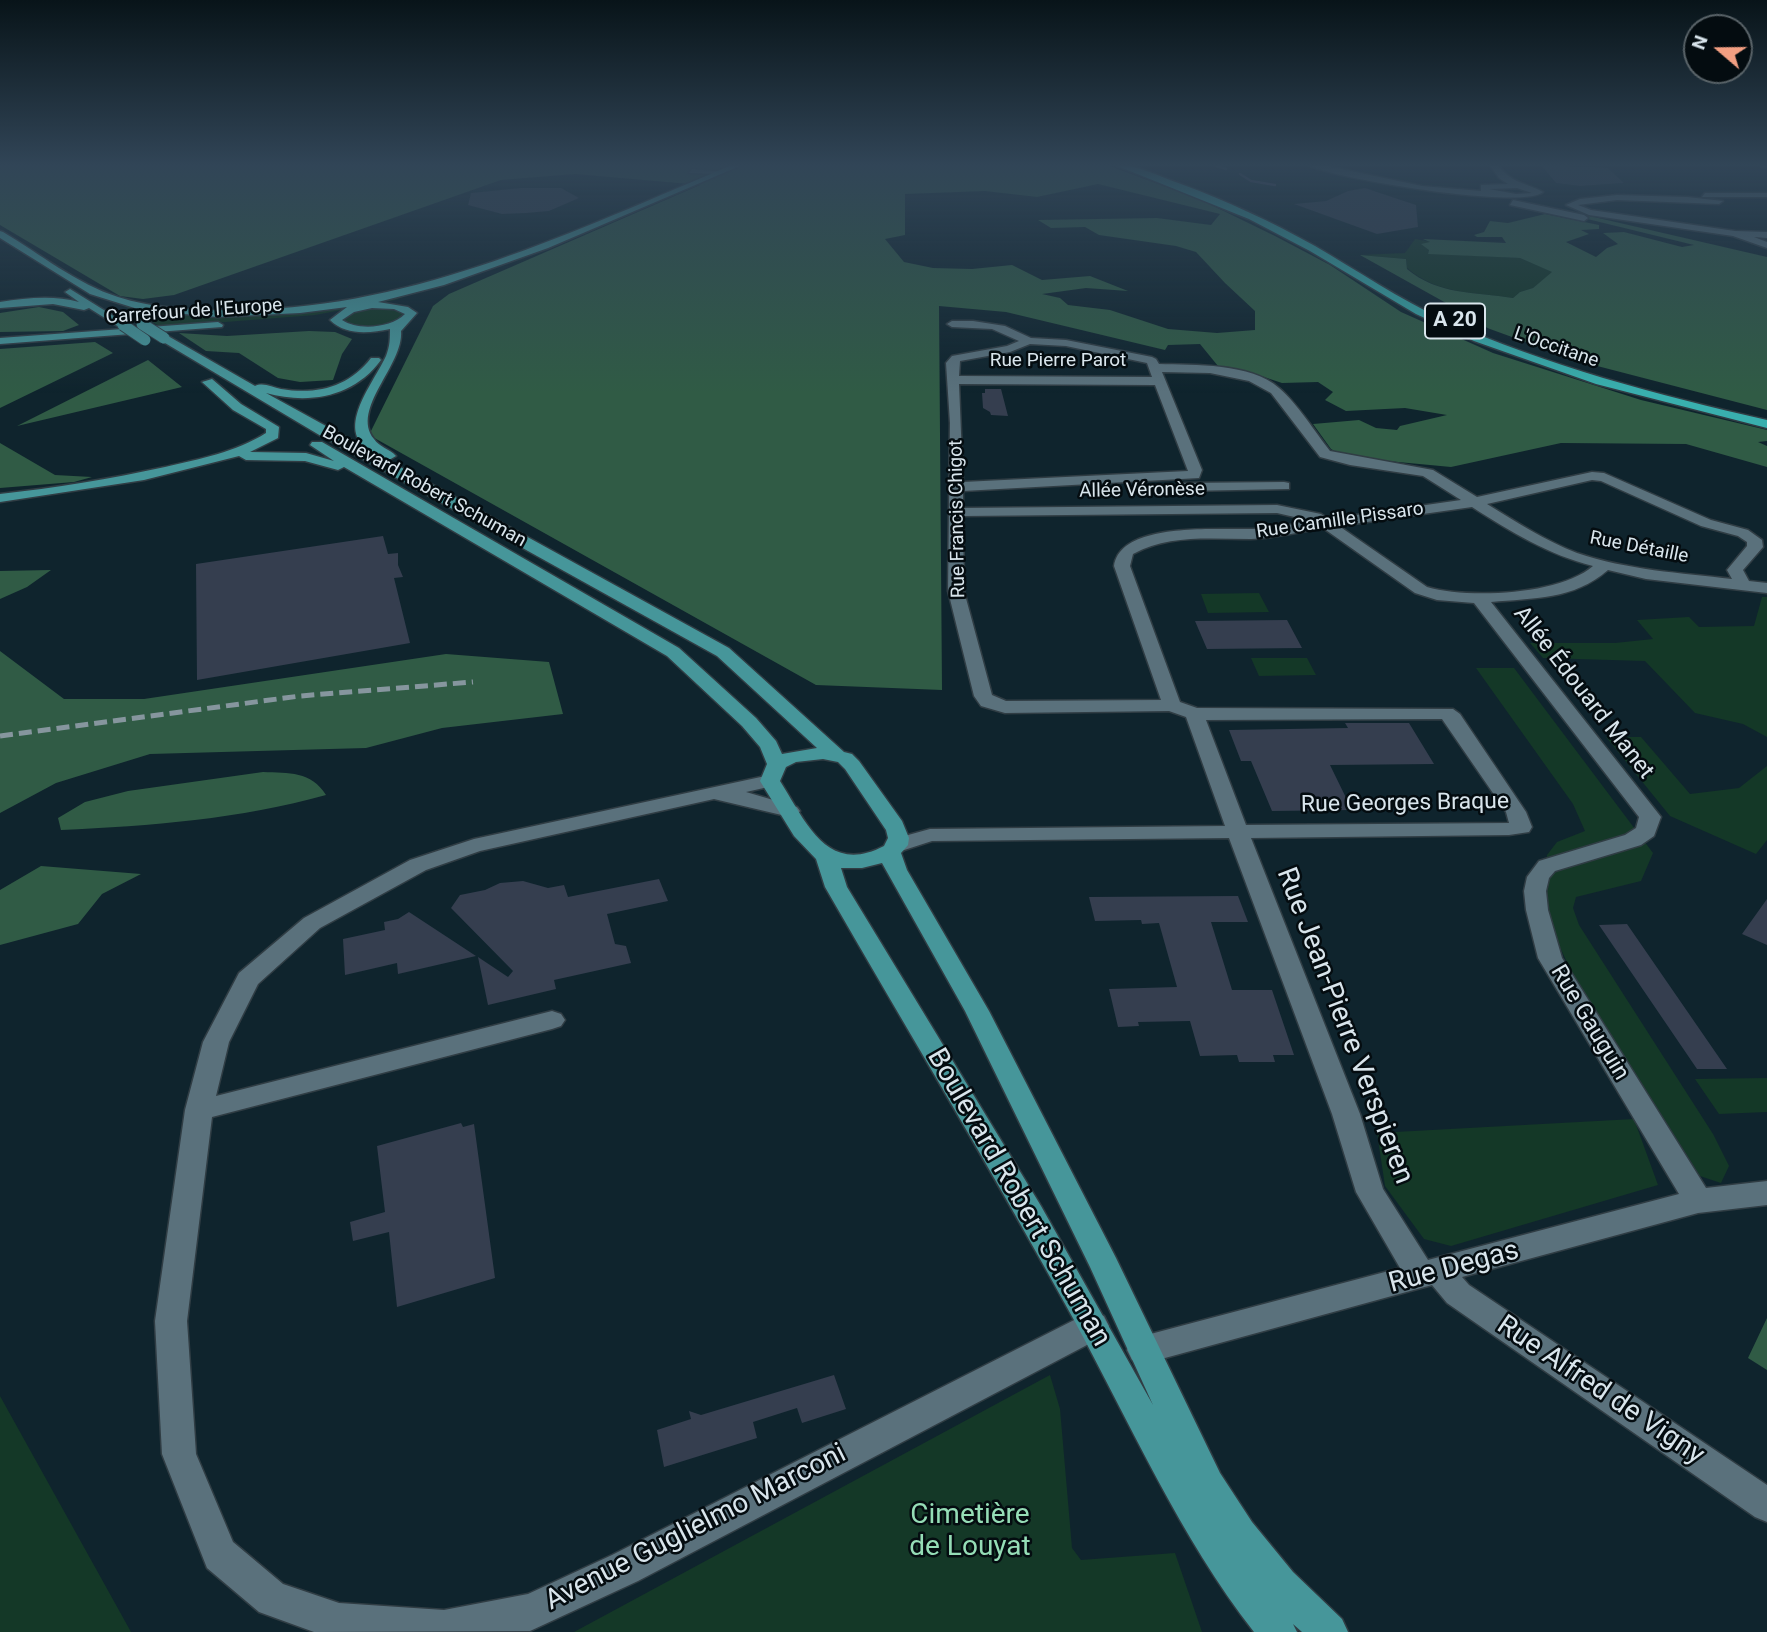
<!DOCTYPE html>
<meta charset="utf-8">
<style>
body{margin:0}
#map{position:relative;width:1767px;height:1632px;overflow:hidden;background:#0f242d;font-family:Roboto,sans-serif}
canvas{display:block}
.north{position:absolute;left:1683px;top:14px;width:70px;height:70px;box-sizing:border-box;background:#040c10;border:2px solid #596368;border-radius:50%;rotate:290deg;font-size:19px;font-weight:700;line-height:28px;text-align:center;color:#d9e5ec}
.north::after{content:'';display:block;margin:auto;width:24px;height:32px;background:#f39f82;clip-path:polygon(50% 0,100% 100%,50% 72%,0 100%)}
</style>
<div id="map">
<canvas width="1767" height="1632"></canvas>
<div class="north">N</div>
</div>
<script>
const ctx = document.querySelector('canvas').getContext('2d');
ctx.lineJoin = 'round';
function fill(path, color) {
  ctx.fillStyle = color;
  ctx.fill(path, 'evenodd');
}
function trace(path, color, width, dash) {
  ctx.strokeStyle = color;
  ctx.lineWidth = width;
  ctx.lineCap = dash ? 'butt' : 'round';
  ctx.setLineDash(dash || []);
  ctx.stroke(path);
}
function write(font, color, halo, rows, align = 'center') {
  ctx.font = font + ' Roboto,sans-serif';
  ctx.lineWidth = 5;
  ctx.setLineDash([]);
  ctx.textBaseline = 'middle';
  ctx.strokeStyle = halo;
  ctx.fillStyle = color;
  for (const [text, x, y, turn = 0] of rows) {
    ctx.save();
    ctx.translate(x, y);
    ctx.rotate((+turn || 0) * Math.PI / 180);
    ctx.textAlign = isNaN(turn) ? turn : align;
    if (halo) ctx.strokeText(text, 0, 0);
    ctx.fillText(text, 0, 0);
    ctx.restore();
  }
}
fill(new Path2D(`
 M 1415,239 L 1432,242 L 1428,253 L 1520,258 L 1553,272 L 1533,288 L 1520,292 L 1513,298 C 1475,292 1438,295 1407,268 L 1406,259 L 1360,255 L 1405,253 Z
 M 428,288 L 395,300 L 315,315 L 161,327 L 122,305 C 224,327 327,303 428,288 Z
 M 375,308 L 399,311 L 404,315 C 388,327 357,332 342,320 L 349,314 Z
 M 1259,593 L 1269,612 L 1208,613 L 1201,594 Z
 M 1762,597 L 1767,597 L 1767,737 L 1743,724 L 1695,713 L 1645,661 L 1543,658 L 1530,643 L 1615,643 L 1653,639 L 1637,620 L 1689,617 L 1699,627 L 1754,626 Z
 M 1251,658 L 1307,658 L 1316,675 L 1259,676 Z
 M 1476,668 L 1514,668 L 1653,853 L 1641,881 L 1576,897 L 1573,908 L 1579,925 L 1713,1134 L 1729,1166 L 1721,1183 L 1700,1176 L 1570,969 L 1548,921 L 1544,881 L 1547,855 L 1557,842 L 1585,831 L 1573,804 Z
 M 1606,737 L 1641,737 L 1690,794 L 1739,788 L 1767,766 L 1767,840 L 1756,854 L 1670,816 Z
 M 1767,1078 L 1767,1112 L 1719,1114 L 1695,1079 Z
 M 1634,1119 L 1658,1185 L 1451,1246 L 1424,1239 L 1385,1186 L 1377,1133 Z
 M 1050,1375 L 1060,1409 L 1072,1548 L 1081,1560 L 1175,1553 L 1202,1632 L 574,1632 Z
 M 0,1396 L 131,1632 L 0,1632 Z`), '#143827');
fill(new Path2D(`
 M 0,165 L 1107,165 L 1199,199 L 1275,236 L 1330,265 L 1401,312 L 1493,353 L 1641,400 L 1767,430 L 1767,441 L 1758,442 L 1767,446 L 1767,467 L 1686,444 L 1561,443 L 1451,467 L 1345,457 L 1331,449 L 1313,424 L 1359,420 L 1376,428 L 1397,430 L 1400,426 L 1447,415 L 1405,408 L 1346,411 L 1325,400 L 1333,392 L 1318,382 L 1282,383 L 1249,372 L 1218,366 L 1200,344 L 1168,345 L 1165,350 L 1006,312 L 939,306 L 942,690 L 816,685 L 369,435 L 433,306 L 449,294 L 700,185 L 575,174 L 501,180 L 174,295 L 143,299 L 120,296 L 0,225 ZM 1098,184 L 1220,214 L 1211,225 L 1157,218 L 1038,220 L 1051,228 L 1085,227 L 1099,235 L 1176,246 L 1196,252 L 1225,283 L 1255,311 L 1255,330 L 1217,333 L 1168,329 L 1110,310 L 1068,305 L 1060,298 L 1042,294 L 1086,288 L 1128,291 L 1090,276 L 1042,280 L 1012,265 L 972,269 L 933,268 L 904,262 L 885,239 L 905,235 L 905,194 L 985,191 L 1037,197 Z
 M 1545,214 L 1599,225 L 1599,229 L 1581,230 L 1589,234 L 1566,242 L 1596,257 L 1607,248 L 1618,244 L 1603,233 L 1624,232 L 1682,247 L 1694,245 L 1575,216 L 1581,214 L 1767,257 L 1767,410 L 1578,361 L 1490,329 L 1445,309 L 1455,308 L 1360,255 L 1406,259 L 1407,269 C 1438,295 1475,292 1513,298 L 1520,292 L 1533,288 L 1552,272 L 1520,258 L 1428,254 L 1429,250 L 1421,244 L 1430,242 L 1423,239 L 1506,243 L 1502,237 L 1477,237 L 1474,235 L 1484,232 L 1490,221 L 1508,223 Z
 M 39,307 L 63,312 L 79,325 L 63,331 L 0,332 L 0,313 Z
 M 309,331 L 335,332 L 352,339 L 342,354 L 333,380 L 300,382 L 278,378 L 239,353 L 206,351 L 179,333 L 227,336 Z
 M 95,342 L 113,353 L 0,408 L 0,349 Z
 M 148,360 L 182,387 L 17,426 Z
 M 0,443 L 55,475 L 92,477 L 74,482 L 0,488 Z
 M 51,570 L 27,587 L 0,599 L 0,571 Z
 M 0,651 L 64,699 L 144,699 L 446,654 L 549,662 L 563,714 L 442,728 L 366,748 L 150,754 L 56,783 L 0,813 Z
 M 263,772 C 289,773 311,771 326,795 C 240,819 151,826 61,830 L 58,818 L 85,802 L 128,791 Z
 M 41,866 L 141,874 L 102,894 L 78,924 L 0,945 L 0,890 Z
 M 1767,1318 L 1767,1370 L 1748,1358 Z`), '#305b45');
trace(new Path2D(`
 M 1214,165 L 1226,169
 M 1240,174 L 1251,181 L 1275,185`), '#554a6f', 2.5);
fill(new Path2D(`
 M 1541,165 L 1608,168 L 1624,183 L 1580,186 L 1556,183 Z
 M 521,188 L 561,188 L 579,198 L 549,211 L 526,213 L 502,214 L 468,205 L 471,193 Z
 M 1365,188 L 1416,205 L 1418,227 L 1377,234 L 1294,204 L 1326,201 L 1348,191 Z
 M 985,389 L 1001,389 L 1008,416 L 991,415 L 990,412 L 983,408 L 982,393 L 985,393 Z
 M 383,536 L 388,554 L 398,553 L 398,565 L 403,577 L 394,578 L 410,643 L 197,680 L 196,564 Z
 M 1287,620 L 1302,648 L 1207,649 L 1195,621 Z
 M 1345,723 L 1409,723 L 1434,764 L 1330,765 L 1352,810 L 1272,811 L 1251,761 L 1241,761 L 1229,730 L 1348,728 Z
 M 659,879 L 668,901 L 607,914 L 615,944 L 626,946 L 631,963 L 554,980 L 556,989 L 488,1005 L 478,957 L 508,977 L 513,971 L 451,908 L 460,895 L 485,890 L 500,883 L 523,881 L 548,888 L 564,885 L 568,897 Z
 M 1238,896 L 1248,922 L 1211,922 L 1232,990 L 1272,990 L 1294,1055 L 1273,1055 L 1275,1062 L 1239,1062 L 1237,1055 L 1200,1056 L 1190,1021 L 1138,1022 L 1139,1026 L 1118,1027 L 1109,989 L 1177,987 L 1159,923 L 1142,924 L 1141,920 L 1095,921 L 1089,897 Z
 M 1767,899 L 1767,945 L 1742,934 Z
 M 409,912 L 476,956 L 398,974 L 397,963 L 345,975 L 343,939 L 385,930 L 384,922 L 398,919 Z
 M 1627,924 L 1727,1069 L 1697,1069 L 1599,925 Z
 M 461,1123 L 463,1127 L 474,1124 L 495,1278 L 397,1307 L 389,1232 L 353,1241 L 350,1222 L 385,1212 L 377,1146 Z
 M 834,1375 L 846,1409 L 802,1423 L 797,1408 L 753,1422 L 757,1438 L 664,1467 L 657,1430 L 691,1419 L 689,1411 L 701,1415 Z`), '#353e4f');
const minor = new Path2D(`
 M 1308,165 L 1322,165 L 1422,186 L 1481,191 L 1481,185 L 1508,184 L 1499,178 L 1490,165 L 1498,165 C 1512,184 1525,182 1543,192 C 1524,210 1334,179 1308,165 ZM 1517,188 L 1532,193 L 1516,194 L 1489,189 Z
 M 1761,165 L 1767,165 L 1767,167 L 1762,167 Z
 M 692,169 L 723,172 L 719,174 L 689,173 Z
 M 1705,193 L 1767,193 L 1767,197 L 1702,197 Z
 M 1617,195 L 1687,197 L 1723,201 L 1719,204 L 1617,200 L 1578,205 L 1591,210 L 1735,231 L 1767,232 L 1767,238 L 1754,237 L 1767,242 L 1767,248 L 1733,236 L 1589,215 L 1566,205 L 1580,199 Z
 M 1513,200 L 1584,215 L 1588,218 L 1584,221 L 1510,205 Z
 M 973,321 L 1005,326 L 1031,338 L 1066,340 L 1152,357 L 1156,359 L 1159,364 C 1194,365 1251,363 1279,388 C 1297,403 1315,432 1330,451 L 1433,470 L 1477,497 L 1592,472 L 1604,473 L 1711,520 L 1748,530 L 1762,540 L 1763,547 L 1743,570 L 1749,581 L 1767,583 L 1767,593 L 1646,579 L 1608,570 C 1574,600 1533,598 1491,602 L 1661,817 L 1654,836 L 1641,845 L 1555,871 L 1549,878 L 1546,891 L 1548,910 L 1562,958 L 1706,1188 L 1767,1181 L 1767,1205 L 1698,1213 L 1462,1277 L 1469,1285 L 1767,1485 L 1767,1522 L 1755,1517 L 1447,1303 L 1432,1285 L 1143,1364 L 1132,1360 L 1127,1350 L 1132,1340 L 1143,1336 L 1400,1268 L 1356,1192 L 1332,1114 L 1229,838 L 932,841 L 898,852 L 890,850 L 887,845 L 890,840 L 930,829 L 1225,826 L 1186,717 L 1169,711 L 1005,713 L 981,706 L 974,696 L 948,591 L 950,423 L 946,363 L 952,356 L 1007,346 L 1019,341 L 992,329 L 952,327 L 947,324 L 952,321 ZM 1030,344 L 1066,346 L 1147,363 L 1152,377 L 959,376 L 960,361 L 1010,352 ZM 1162,372 L 1210,373 L 1249,381 L 1271,393 L 1320,457 L 1350,465 L 1423,476 L 1461,500 L 1328,519 L 1321,514 L 1277,505 L 963,508 L 963,491 L 1199,478 L 1202,470 ZM 959,384 L 1155,385 L 1188,471 L 963,482 ZM 1592,480 L 1601,481 L 1701,526 L 1738,536 L 1747,542 L 1747,546 L 1727,570 L 1732,579 C 1681,573 1627,570 1577,553 C 1546,541 1516,522 1487,504 ZM 1472,507 C 1511,532 1549,555 1593,566 C 1560,595 1468,599 1427,587 L 1339,526 ZM 1277,513 L 1312,521 C 1292,524 1272,529 1252,529 C 1219,530 1120,521 1114,566 L 1161,700 L 1006,701 L 992,695 L 964,591 L 963,516 ZM 1323,528 L 1415,593 L 1437,600 L 1474,603 L 1639,817 L 1636,828 L 1625,835 L 1539,861 L 1527,877 L 1524,891 L 1526,910 L 1538,958 L 1679,1194 L 1428,1260 L 1383,1189 L 1360,1114 L 1251,838 L 1509,835 L 1529,832 L 1532,827 L 1526,812 L 1460,714 L 1453,709 L 1197,708 L 1180,702 L 1130,566 L 1133,554 C 1169,534 1211,539 1251,539 C 1275,538 1299,532 1323,528 ZM 1442,719 L 1506,812 L 1509,823 L 1246,825 L 1206,720 Z
 M 1284,482 L 1289,483 L 1289,489 L 1185,491 L 1174,494 L 1167,490 L 1185,483 Z
 M 770,775 L 777,777 L 780,781 L 777,785 L 746,792 L 797,807 L 800,811 L 797,815 L 790,817 L 714,799 L 480,851 L 426,870 L 320,928 L 258,984 L 229,1042 L 216,1096 L 552,1011 L 561,1014 L 565,1020 L 561,1026 L 552,1029 L 212,1117 L 187,1321 L 196,1454 L 233,1542 L 283,1584 L 339,1603 L 444,1610 L 528,1594 L 612,1555 L 1082,1316 L 1093,1312 L 1104,1316 L 1109,1326 L 1104,1336 L 638,1581 L 530,1631 L 314,1632 L 259,1612 L 207,1568 L 162,1454 L 155,1321 L 185,1110 L 203,1042 L 239,973 L 304,918 L 410,860 L 474,839 Z`);
const major = new Path2D(`
 M 732,165 L 742,165 L 548,248 L 444,285 L 378,302 L 408,307 L 417,313 L 401,331 C 404,365 350,409 374,439 C 379,447 390,449 396,456 L 389,460 C 324,441 370,390 386,356 C 390,346 390,338 390,329 C 370,333 346,336 330,320 L 347,307 L 300,313 L 217,317 L 141,310 L 90,294 L 0,238 L 0,231 L 3,232 C 40,254 77,284 118,297 C 159,310 201,311 244,310 C 418,307 574,231 732,165 ZM 372,308 L 394,309 L 405,314 C 391,328 358,331 342,320 L 354,312 Z
 M 70,289 L 128,325 L 119,327 L 89,308 L 84,310 L 53,304 L 0,308 L 0,302 C 27,298 53,295 79,302 L 65,292 Z
 M 218,322 L 223,325 L 222,327 L 0,344 L 0,338 Z
 M 160,336 L 168,336 L 255,386 C 263,382 272,387 281,389 C 317,395 349,387 371,358 L 379,358 L 381,360 C 354,397 309,405 266,393 L 729,648 L 844,752 L 852,754 L 859,761 L 902,821 L 909,838 L 908,845 L 901,853 L 907,870 L 989,1011 L 1116,1258 L 1220,1473 L 1252,1522 L 1293,1572 L 1342,1619 L 1348,1632 L 1302,1632 L 1293,1624 L 1297,1632 L 1254,1632 C 1180,1537 1131,1425 1074,1320 C 994,1174 908,1031 825,887 L 816,859 L 794,836 L 760,781 L 767,764 L 760,747 L 742,726 L 667,656 L 344,467 L 338,470 L 305,461 L 246,460 L 239,456 L 144,480 L 0,502 L 0,494 C 55,488 110,479 165,467 C 199,459 236,452 266,433 L 266,429 L 233,410 L 202,382 L 212,379 L 241,404 L 279,427 L 278,438 L 250,452 L 306,453 L 334,461 L 310,445 L 312,442 L 322,442 L 679,648 L 756,718 L 776,741 L 782,754 L 817,748 L 717,656 L 321,436 L 160,340 ZM 823,759 L 838,762 L 845,769 L 886,830 L 888,838 L 884,846 C 827,876 806,822 780,781 L 786,767 L 796,762 ZM 882,863 L 965,1011 L 1090,1267 L 1153,1405 L 1041,1206 L 847,887 L 841,868 L 862,868 Z`);
const highway = new Path2D(`
 M 1115,165 C 1137,164 1160,177 1181,184 C 1227,201 1272,222 1315,246 C 1358,271 1399,299 1444,320 C 1548,366 1657,395 1767,420 L 1767,428 L 1596,384 L 1474,341 L 1416,314 L 1310,251 L 1249,219 Z`);
trace(minor, '#303d44', 3);
trace(major, '#303d44', 3);
trace(highway, '#303d44', 3);
fill(minor, '#5a717c');
fill(major, '#46969a');
fill(highway, '#39afae');
trace(new Path2D(`
 M 0,736 L 300,696 L 473,682`), '#86969e', 5, [13, 6]);
const majorBridge = new Path2D(`
 M 142,324 L 164,338
 M 123,325 L 145,340`);
trace(majorBridge, '#303d44', 13, []);
trace(majorBridge, '#46969a', 11);
const sky = ctx.createLinearGradient(0, 0, 0, 393);
sky.addColorStop(0, '#081419');
sky.addColorStop(0.42, '#314557');
sky.addColorStop(1, '#31455700');
ctx.fillStyle = sky;
ctx.fillRect(0, 0, 1767, 393);
write('19px', '#d9e5ec', '#040c10', [
 ["Carrefour de l'Europe",194,312,-4],
 ["L'Occitane",1556,348,19],
 ["Rue Pierre Parot",1058,361],
 ["Boulevard Robert Schuman",424,487,29],
 ["Allée Véronèse",1142,491,-1],
 ["Rue Francis Chigot",958,519,-91],
 ["Rue Camille Pissaro",1340,521,-8],
 ["Rue Détaille",1639,548,11]
]);
for (const [x, y, w] of [
 [1455,321,60]
]) {
  const box = new Path2D();
  box.roundRect(x - w / 2, y - 17.5, w, 35, 5);
  ctx.fillStyle = '#040c10';
  ctx.fill(box);
  trace(box, '#d9e5ec', 2);
}
write('bold 21px', '#d9e5ec', null, [
 ["A 20",1455,321]
]);
write('23px', '#d9e5ec', '#040c10', [
 ["Allée Édouard Manet",1583,693,52],
 ["Rue Georges Braque",1405,804,-1],
 ["Rue Gauguin",1589,1023,59]
]);
write('28px', '#d9e5ec', '#040c10', [
 ["Rue Jean-Pierre Verspieren",1344,1026,69],
 ["Boulevard Robert Schuman",1018,1198,60],
 ["Rue Degas",1454,1268,-15],
 ["Rue Alfred de Vigny",1600,1391,34],
 ["Avenue Guglielmo Marconi",696,1528,-27]
]);
write('28px', '#95ddb6', '#040c10', [
 ["Cimetière",970,1516],
 ["de Louyat",970,1548]
]);
</script>
